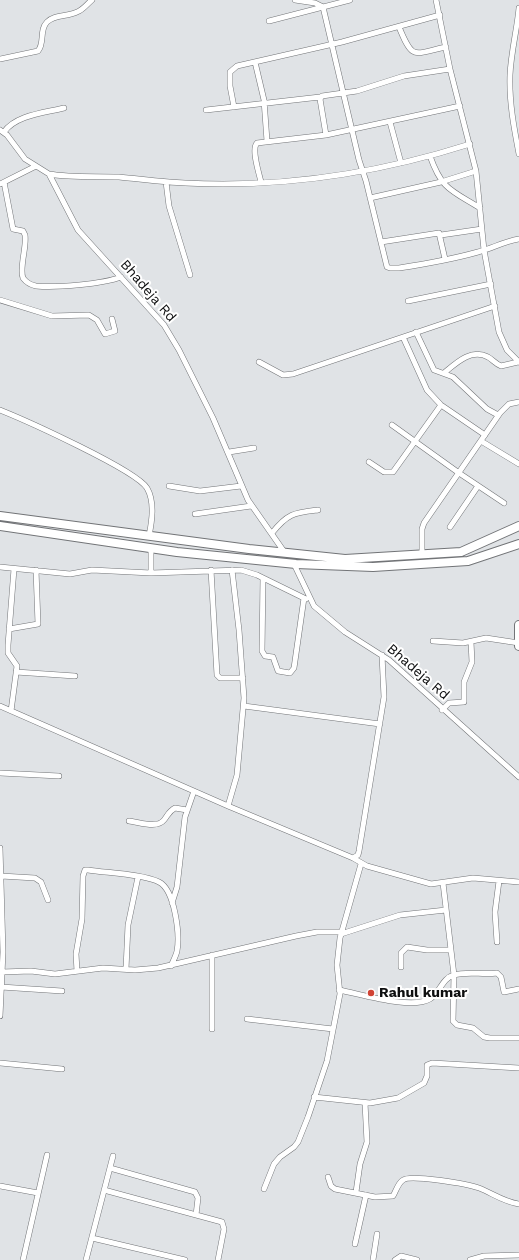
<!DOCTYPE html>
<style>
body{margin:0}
canvas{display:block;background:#e0e3e6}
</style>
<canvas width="519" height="1260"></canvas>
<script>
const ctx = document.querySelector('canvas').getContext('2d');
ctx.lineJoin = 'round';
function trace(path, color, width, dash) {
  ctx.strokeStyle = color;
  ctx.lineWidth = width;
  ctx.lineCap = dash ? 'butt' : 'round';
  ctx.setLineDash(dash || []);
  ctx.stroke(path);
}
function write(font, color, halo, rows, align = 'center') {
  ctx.font = font + ' "Work Sans",sans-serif';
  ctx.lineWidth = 4;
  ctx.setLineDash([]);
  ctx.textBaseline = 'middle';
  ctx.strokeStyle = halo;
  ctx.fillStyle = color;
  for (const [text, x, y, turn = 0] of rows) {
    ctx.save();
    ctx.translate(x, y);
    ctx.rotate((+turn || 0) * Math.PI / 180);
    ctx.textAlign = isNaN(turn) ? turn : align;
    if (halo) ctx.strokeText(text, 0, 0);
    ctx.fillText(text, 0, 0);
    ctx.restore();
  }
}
const minor = new Path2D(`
 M 295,0 L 315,3 L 323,7 L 359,160 L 366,181 L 387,267 L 390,268 L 399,268 C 425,264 453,259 478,252 C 493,248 503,242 519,239
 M 436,0 L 450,69 L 476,171 L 484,250 L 499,332 L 507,350 L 519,362
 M 519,8 C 517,30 511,52 510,75 C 509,102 514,128 519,154
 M 269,21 L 350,0
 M 399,27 C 413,61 413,54 446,47
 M 0,59 L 38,51 C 45,43 39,30 47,22 C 55,14 67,17 77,12 C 83,10 87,4 92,0
 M 255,62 L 264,100 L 267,141
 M 234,107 L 230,86 L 230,72 L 237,66 L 342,42 L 440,15
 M 206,110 L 320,97
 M 390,122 L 401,163
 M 0,130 L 7,135 L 25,159 L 49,174 L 78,230 L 164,325 L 179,350 L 213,418 L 248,500 L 285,553
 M 4,132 C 16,115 44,113 64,108
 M 326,135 L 320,99 L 322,96 L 357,91 L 404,76 L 450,69
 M 430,156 C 442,190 451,190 480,208
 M 49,174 C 72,178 96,176 119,177 C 141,179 163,182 185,183 C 281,188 379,173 470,144
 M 4,182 L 13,229 L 23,231 L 25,235 C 27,247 19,268 23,278 C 26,282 31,285 36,286 C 56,288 103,284 121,277
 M 166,182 L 169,206 L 190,275
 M 261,182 C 259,173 251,149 257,143 L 326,135 L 460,106
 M 0,184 L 36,166
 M 370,198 L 441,182 L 476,171
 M 441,235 L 482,229
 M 381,242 L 439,233 L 445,259
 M 0,300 L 52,316 L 89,315 L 97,320 L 105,334 L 115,331 L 112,319
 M 408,301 L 491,284
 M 416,332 L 434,370 L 453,377 L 487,409 L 498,415
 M 403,337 L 427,390 L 441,405 L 485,435
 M 259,362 L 283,375 L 293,374 L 495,306
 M 444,373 C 456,363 471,348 488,357 C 493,360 496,364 501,366 L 518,362
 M 0,410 C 25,420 136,470 147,488 C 155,502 152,521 149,536
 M 392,425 L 459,473 L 504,503
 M 481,441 L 519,464
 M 229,452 L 254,448
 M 369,462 L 384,472 L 393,472 L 441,405
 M 169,486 L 200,491 L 241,486
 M 195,514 L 251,506
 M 450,527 L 478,486
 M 272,533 C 288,513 294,513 318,510
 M 151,548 L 151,573 L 241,570 L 257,575 L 306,599
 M 422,555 L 422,529 L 424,523 L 500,413 L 509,404 L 519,402
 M 294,564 L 314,606 L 345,632 L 389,660 L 519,777
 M 0,567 L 70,574 L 92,570 L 151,573
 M 211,570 L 217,675 L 220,678 L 243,678
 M 263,578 L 262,651 L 265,656 L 273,657 L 278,671 L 290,673 L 294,668 L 304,598
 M 9,629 L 38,624 L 36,570
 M 433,641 L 463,643 L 486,638 L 519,643
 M 16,672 L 75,676
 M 0,706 L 228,806 L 353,858 L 358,855 L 359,851 L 384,697 L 382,655
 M 244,706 L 380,724
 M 442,710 L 449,703 L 464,702 L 464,682 L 472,662 L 471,642
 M 11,711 L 17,666 L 8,653 L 8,645 L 14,569
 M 0,773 L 59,776
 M 228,806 L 237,775 L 244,698 L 239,630 L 232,570
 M 129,821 C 139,822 157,829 164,820 C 168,815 169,811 175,808 L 187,810
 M 0,848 L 3,952 L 0,1016
 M 353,858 L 367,866 L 431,884 L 473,878 L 519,882
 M 1,876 L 35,878 L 41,882 L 48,900
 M 443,883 L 454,975 L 453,1021 L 457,1025 L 473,1028 L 484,1037 L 490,1038 L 519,1038
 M 172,903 L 177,887 L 185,817 L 194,791
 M 341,934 L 400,915 L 446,910
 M 497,942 L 495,912 L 499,881
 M 401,967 L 401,953 L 407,947 L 427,950 L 451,950
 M 126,969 L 128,925 L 138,877
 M 77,971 L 76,954 L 82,919 L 83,876 L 85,870 L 88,870 C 107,873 143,874 159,882 C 175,890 180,935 177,951 C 176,956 173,961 171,966
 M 2,972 L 31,971 L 55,974 L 103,968 L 135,970 L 158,968 L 296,936 L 317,932 L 342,932
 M 1,987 L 62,991
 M 339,990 C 361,994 411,1010 430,999 C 440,993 442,978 454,975 C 467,971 483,975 497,973 L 501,977 L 504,992 L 519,989
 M 247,1019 L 333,1029
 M 212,1029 L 212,955
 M 0,1063 L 62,1069
 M 314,1097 L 370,1103 L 398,1098 L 424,1083 L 427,1076 L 427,1065 L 432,1063 L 519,1068
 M 110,1168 L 195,1192 L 198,1198 L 196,1215
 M 328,1177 L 331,1186 L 335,1189 L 375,1197 L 393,1196 C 396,1191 398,1183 403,1180 C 410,1174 468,1184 479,1188 C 492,1193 504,1202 519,1204
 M 0,1186 L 38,1193
 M 264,1189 L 274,1164 L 280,1157 L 294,1147 L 298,1142 L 308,1117 L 327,1061 L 340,994 L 337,965 L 340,938 L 361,864
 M 104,1190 L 222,1222 L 224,1229 L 218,1260
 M 356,1192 L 360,1164 L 367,1142 L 365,1103
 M 92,1238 L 185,1260
 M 355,1244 L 366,1195
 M 23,1260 L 47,1155
 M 86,1260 L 113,1156
 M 373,1260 L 377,1234
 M 395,1260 L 401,1256 L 417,1260
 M 470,1260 L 484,1256 L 519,1255`);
const primary = new Path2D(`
 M 0,516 L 249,549 L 345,559 L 461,552 L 519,526
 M 0,526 L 177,552 L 296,564 L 373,567 L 468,561 L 519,544
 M 519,625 L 519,646`);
trace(minor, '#727477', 6);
trace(primary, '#727477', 10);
trace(minor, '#fff', 5);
trace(primary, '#fff', 8);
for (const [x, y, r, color] of [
 [371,993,4,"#d04334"]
]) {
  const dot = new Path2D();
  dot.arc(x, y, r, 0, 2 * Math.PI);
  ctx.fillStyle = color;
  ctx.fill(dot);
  trace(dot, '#fff', 1.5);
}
write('14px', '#0e0f10', '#fff', [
 ["Bhadeja Rd",148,291,49],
 ["Bhadeja Rd",418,672,41]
]);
write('bold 14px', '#0e0f10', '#fff', [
 ["Rahul kumar",379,993]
], 'left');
</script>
